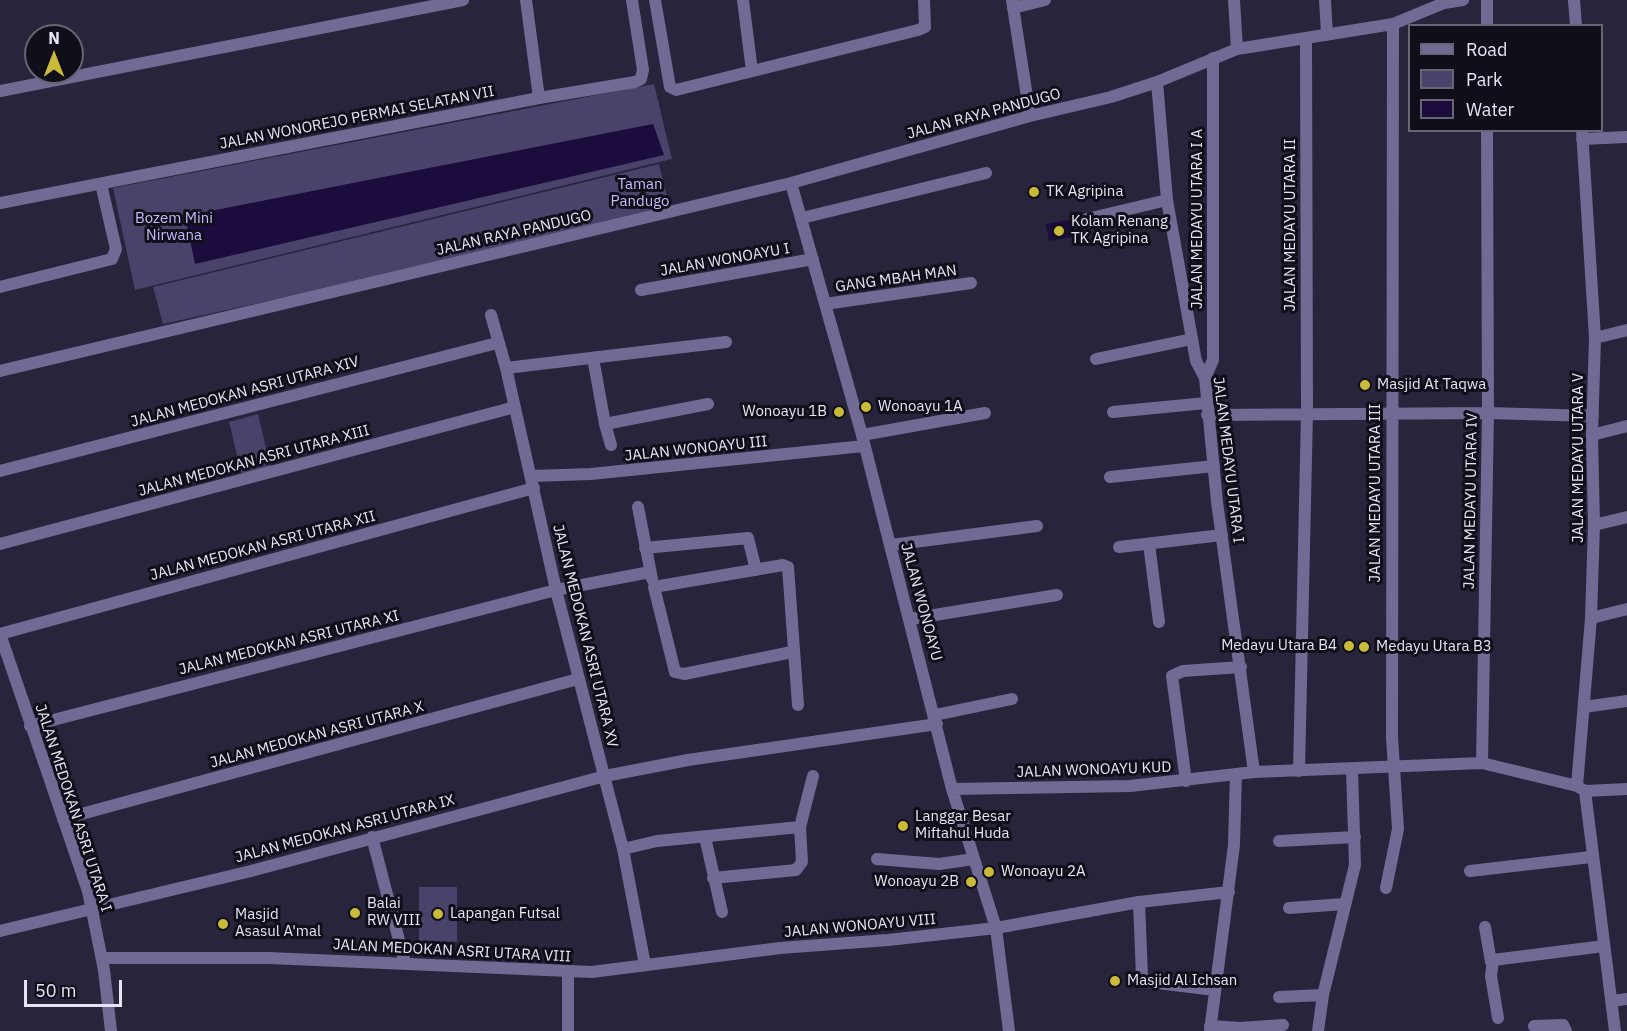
<!DOCTYPE html>
<style>
body{margin:0}
#map{position:relative;width:1627px;height:1031px;overflow:hidden;background:#28243b;font-family:"IBM Plex Sans",sans-serif}
canvas{display:block}
.legend{position:absolute;left:1408px;top:24px;width:195px;height:108px;box-sizing:border-box;background:#100f19;border:2px solid #666571;margin:0;padding:8px 10px;list-style:none;font-size:18px;color:#e7e5f5}
.legend li{display:flex;align-items:center;gap:12px;height:30px}
.legend b{width:30px;border:2px solid #666571}
.north{position:absolute;left:24px;top:24px;width:60px;height:60px;box-sizing:border-box;background:#100f19;border:2px solid #666571;border-radius:50%;rotate:0deg;font-size:16px;font-weight:700;line-height:24px;text-align:center;color:#e7e5f5}
.north::after{content:'';display:block;margin:auto;width:21px;height:27px;background:#caba39;clip-path:polygon(50% 0,100% 100%,50% 72%,0 100%)}
.scale{position:absolute;left:24px;top:980px;width:98px;height:27px;box-sizing:border-box;border:3px solid #e7e5f5;border-top:0;padding-left:8px;font-size:18px;line-height:21px;white-space:nowrap;color:#e7e5f5;-webkit-text-stroke:4px #100f19;paint-order:stroke}
</style>
<div id="map">
<canvas width="1627" height="1031"></canvas>
<ul class="legend">
<li><b style="height:8px;background:#716a95"></b>Road</li>
<li><b style="height:16px;background:#49426a"></b>Park</li>
<li><b style="height:16px;background:#1b0c3d"></b>Water</li>
</ul>
<div class="north">N</div>
<div class="scale">50 m</div>
</div>
<script>
const ctx = document.querySelector('canvas').getContext('2d');
ctx.lineJoin = 'round';
function fill(path, color) {
  ctx.fillStyle = color;
  ctx.fill(path, 'evenodd');
}
function trace(path, color, width, dash) {
  ctx.strokeStyle = color;
  ctx.lineWidth = width;
  ctx.lineCap = dash ? 'butt' : 'round';
  ctx.setLineDash(dash || []);
  ctx.stroke(path);
}
function write(font, color, halo, rows, align = 'center') {
  ctx.font = font + ' "IBM Plex Sans",sans-serif';
  ctx.lineWidth = 6;
  ctx.setLineDash([]);
  ctx.textBaseline = 'middle';
  ctx.strokeStyle = halo;
  ctx.fillStyle = color;
  for (const [text, x, y, turn = 0] of rows) {
    ctx.save();
    ctx.translate(x, y);
    ctx.rotate((+turn || 0) * Math.PI / 180);
    ctx.textAlign = isNaN(turn) ? turn : align;
    if (halo) ctx.strokeText(text, 0, 0);
    ctx.fillText(text, 0, 0);
    ctx.restore();
  }
}
fill(new Path2D(`
 M 654,84 L 672,159 L 135,290 L 113,188 Z
 M 659,164 L 671,212 L 163,324 L 153,287 Z
 M 258,414 L 271,469 L 242,476 L 229,422 Z
 M 419,887 L 457,887 L 457,942 L 419,941 Z`), '#49426a');
fill(new Path2D(`
 M 653,124 L 664,155 L 195,264 L 185,216 Z
 M 1069,220 L 1072,237 L 1049,241 L 1046,224 Z`), '#1b0c3d');
trace(new Path2D(`
 M 526,0 L 539,98
 M 655,0 L 670,87 L 676,90 L 918,30 L 925,27 L 924,0
 M 743,0 L 752,71
 M 1012,0 L 1030,116
 M 1234,0 L 1237,49
 M 1325,0 L 1327,34
 M 1574,0 L 1576,26
 M 1013,8 L 1045,0
 M 1487,26 L 1487,0
 M 1157,82 L 1167,200 L 1196,361 L 1205,378 L 1217,502 L 1254,772
 M 0,91 L 463,0
 M 1582,139 L 1627,137
 M 791,183 L 862,435 L 952,789 L 996,928 L 1009,1031
 M 0,203 L 539,98 L 635,82 L 641,79 L 643,70 L 632,0
 M 802,218 L 986,173
 M 1087,219 L 1167,200
 M 0,287 L 112,259 L 116,249 L 101,184
 M 641,290 L 813,259
 M 825,304 L 971,283
 M 491,315 L 506,368 L 556,590 L 623,849 L 645,965
 M 1595,338 L 1627,330
 M 593,358 L 605,424 L 708,404
 M 1096,359 L 1192,339
 M 506,368 L 726,342
 M 0,371 L 791,183 L 1030,116 L 1111,97 L 1157,82 L 1237,49 L 1393,24 L 1444,3 L 1463,0
 M 1205,378 L 1213,360 L 1213,58
 M 1113,412 L 1206,403
 M 1207,415 L 1488,413 L 1593,416
 M 605,424 L 611,445
 M 862,435 L 985,413
 M 1592,435 L 1627,426
 M 0,471 L 497,343
 M 531,476 L 591,474 L 864,446
 M 1110,477 L 1214,466
 M 638,507 L 652,579
 M 1594,525 L 1627,517
 M 0,544 L 515,407
 M 1149,544 L 1159,622
 M 891,545 L 1037,526
 M 1119,547 L 1222,535
 M 645,548 L 748,538 L 756,570
 M 1591,618 L 1627,609
 M 910,619 L 1057,595
 M 792,652 L 684,674 L 675,672 L 654,587 L 783,565 L 788,567 L 798,705
 M 1584,707 L 1627,701
 M 935,715 L 1012,699
 M 30,726 L 556,590 L 650,572
 M 1482,763 L 1488,413 L 1487,130
 M 1299,771 L 1307,413 L 1306,38
 M 1186,781 L 1172,676 L 1183,671 L 1241,667
 M 1577,786 L 1591,618 L 1594,525 L 1592,435 L 1595,338 L 1582,130
 M 952,789 L 1130,786 L 1254,772 L 1482,763 L 1577,786 L 1585,791
 M 1585,791 L 1615,1031
 M 1585,791 L 1627,789
 M 63,819 L 578,679
 M 372,837 L 405,963
 M 705,837 L 722,912
 M 1279,841 L 1355,837
 M 623,849 L 657,841 L 800,827
 M 877,859 L 939,864 L 974,859
 M 1470,871 L 1591,857
 M 713,878 L 796,870 L 802,862 L 800,827 L 813,776
 M 1386,888 L 1398,829 L 1392,737 L 1393,24
 M 1139,902 L 1142,977 L 1149,982 L 1215,990
 M 1289,908 L 1344,904
 M 1485,927 L 1491,962
 M 0,931 L 251,871 L 605,776 L 688,760 L 937,724
 M 102,958 L 269,958 L 592,972 L 780,948 L 888,940 L 996,928 L 1139,902 L 1229,892
 M 1279,997 L 1323,995
 M 1612,1001 L 1627,999
 M 1498,1018 L 1491,976 L 1493,960 L 1604,946
 M 1210,1026 L 1240,1028 L 1283,1025
 M 1534,1026 L 1563,1025 L 1566,1031
 M 111,1031 L 104,970 L 88,891 L 0,634 L 534,488
 M 568,1031 L 568,971
 M 1210,1031 L 1234,845 L 1236,774
 M 1318,1031 L 1323,995 L 1355,865 L 1352,770`), '#716a95', 12);
for (const [x, y, r, color] of [
 [1034,192,6,"#caba39"],
 [1059,231,6,"#caba39"],
 [1365,385,6,"#caba39"],
 [866,407,6,"#caba39"],
 [839,412,6,"#caba39"],
 [1349,646,6,"#caba39"],
 [1364,647,6,"#caba39"],
 [903,826,6,"#caba39"],
 [989,872,6,"#caba39"],
 [971,882,6,"#caba39"],
 [355,913,6,"#caba39"],
 [438,914,6,"#caba39"],
 [223,924,6,"#caba39"],
 [1115,981,6,"#caba39"]
]) {
  const dot = new Path2D();
  dot.arc(x, y, r, 0, 2 * Math.PI);
  ctx.fillStyle = color;
  ctx.fill(dot);
  trace(dot, '#100f19', 2);
}
write('15px', '#e7e5f5', '#100f19', [
 ["JALAN RAYA PANDUGO",984,114,-15],
 ["JALAN WONOREJO PERMAI SELATAN VII",357,118,-11],
 ["JALAN MEDAYU UTARA I A",1198,219,-90],
 ["JALAN MEDAYU UTARA II",1291,225,-90],
 ["JALAN RAYA PANDUGO",514,233,-13],
 ["JALAN WONOAYU I",725,260,-10],
 ["GANG MBAH MAN",896,279,-8],
 ["JALAN MEDOKAN ASRI UTARA XIV",245,392,-15],
 ["JALAN WONOAYU III",696,449,-6],
 ["JALAN MEDAYU UTARA V",1579,458,-90],
 ["JALAN MEDAYU UTARA I",1228,460,83],
 ["JALAN MEDOKAN ASRI UTARA XIII",254,461,-15],
 ["JALAN MEDAYU UTARA III",1376,493,-90],
 ["JALAN MEDAYU UTARA IV",1471,501,-89],
 ["JALAN MEDOKAN ASRI UTARA XII",263,546,-15],
 ["JALAN WONOAYU",921,602,75],
 ["JALAN MEDOKAN ASRI UTARA XV",585,636,76],
 ["JALAN MEDOKAN ASRI UTARA XI",289,643,-14],
 ["JALAN MEDOKAN ASRI UTARA X",317,735,-15],
 ["JALAN WONOAYU KUD",1094,770,-2],
 ["JALAN MEDOKAN ASRI UTARA I",73,808,72],
 ["JALAN MEDOKAN ASRI UTARA IX",345,829,-15],
 ["JALAN WONOAYU VIII",860,926,-5],
 ["JALAN MEDOKAN ASRI UTARA VIII",452,951,3]
]);
write('15px', '#c5bafd', '#100f19', [
 ["Taman",640,185],
 ["Pandugo",640,202],
 ["Bozem Mini",174,219],
 ["Nirwana",174,236]
]);
write('15px', '#e7e5f5', '#100f19', [
 ["TK Agripina",1046,192],
 ["Kolam Renang",1071,222],
 ["TK Agripina",1071,239],
 ["Masjid At Taqwa",1377,385],
 ["Wonoayu 1A",878,407],
 ["Wonoayu 1B",827,412,"right"],
 ["Medayu Utara B4",1337,646,"right"],
 ["Medayu Utara B3",1376,647],
 ["Langgar Besar",915,817],
 ["Miftahul Huda",915,834],
 ["Wonoayu 2A",1001,872],
 ["Wonoayu 2B",959,882,"right"],
 ["Balai",367,904],
 ["RW VIII",367,921],
 ["Lapangan Futsal",450,914],
 ["Masjid",235,915],
 ["Asasul A'mal",235,932],
 ["Masjid Al Ichsan",1127,981]
], 'left');
</script>
